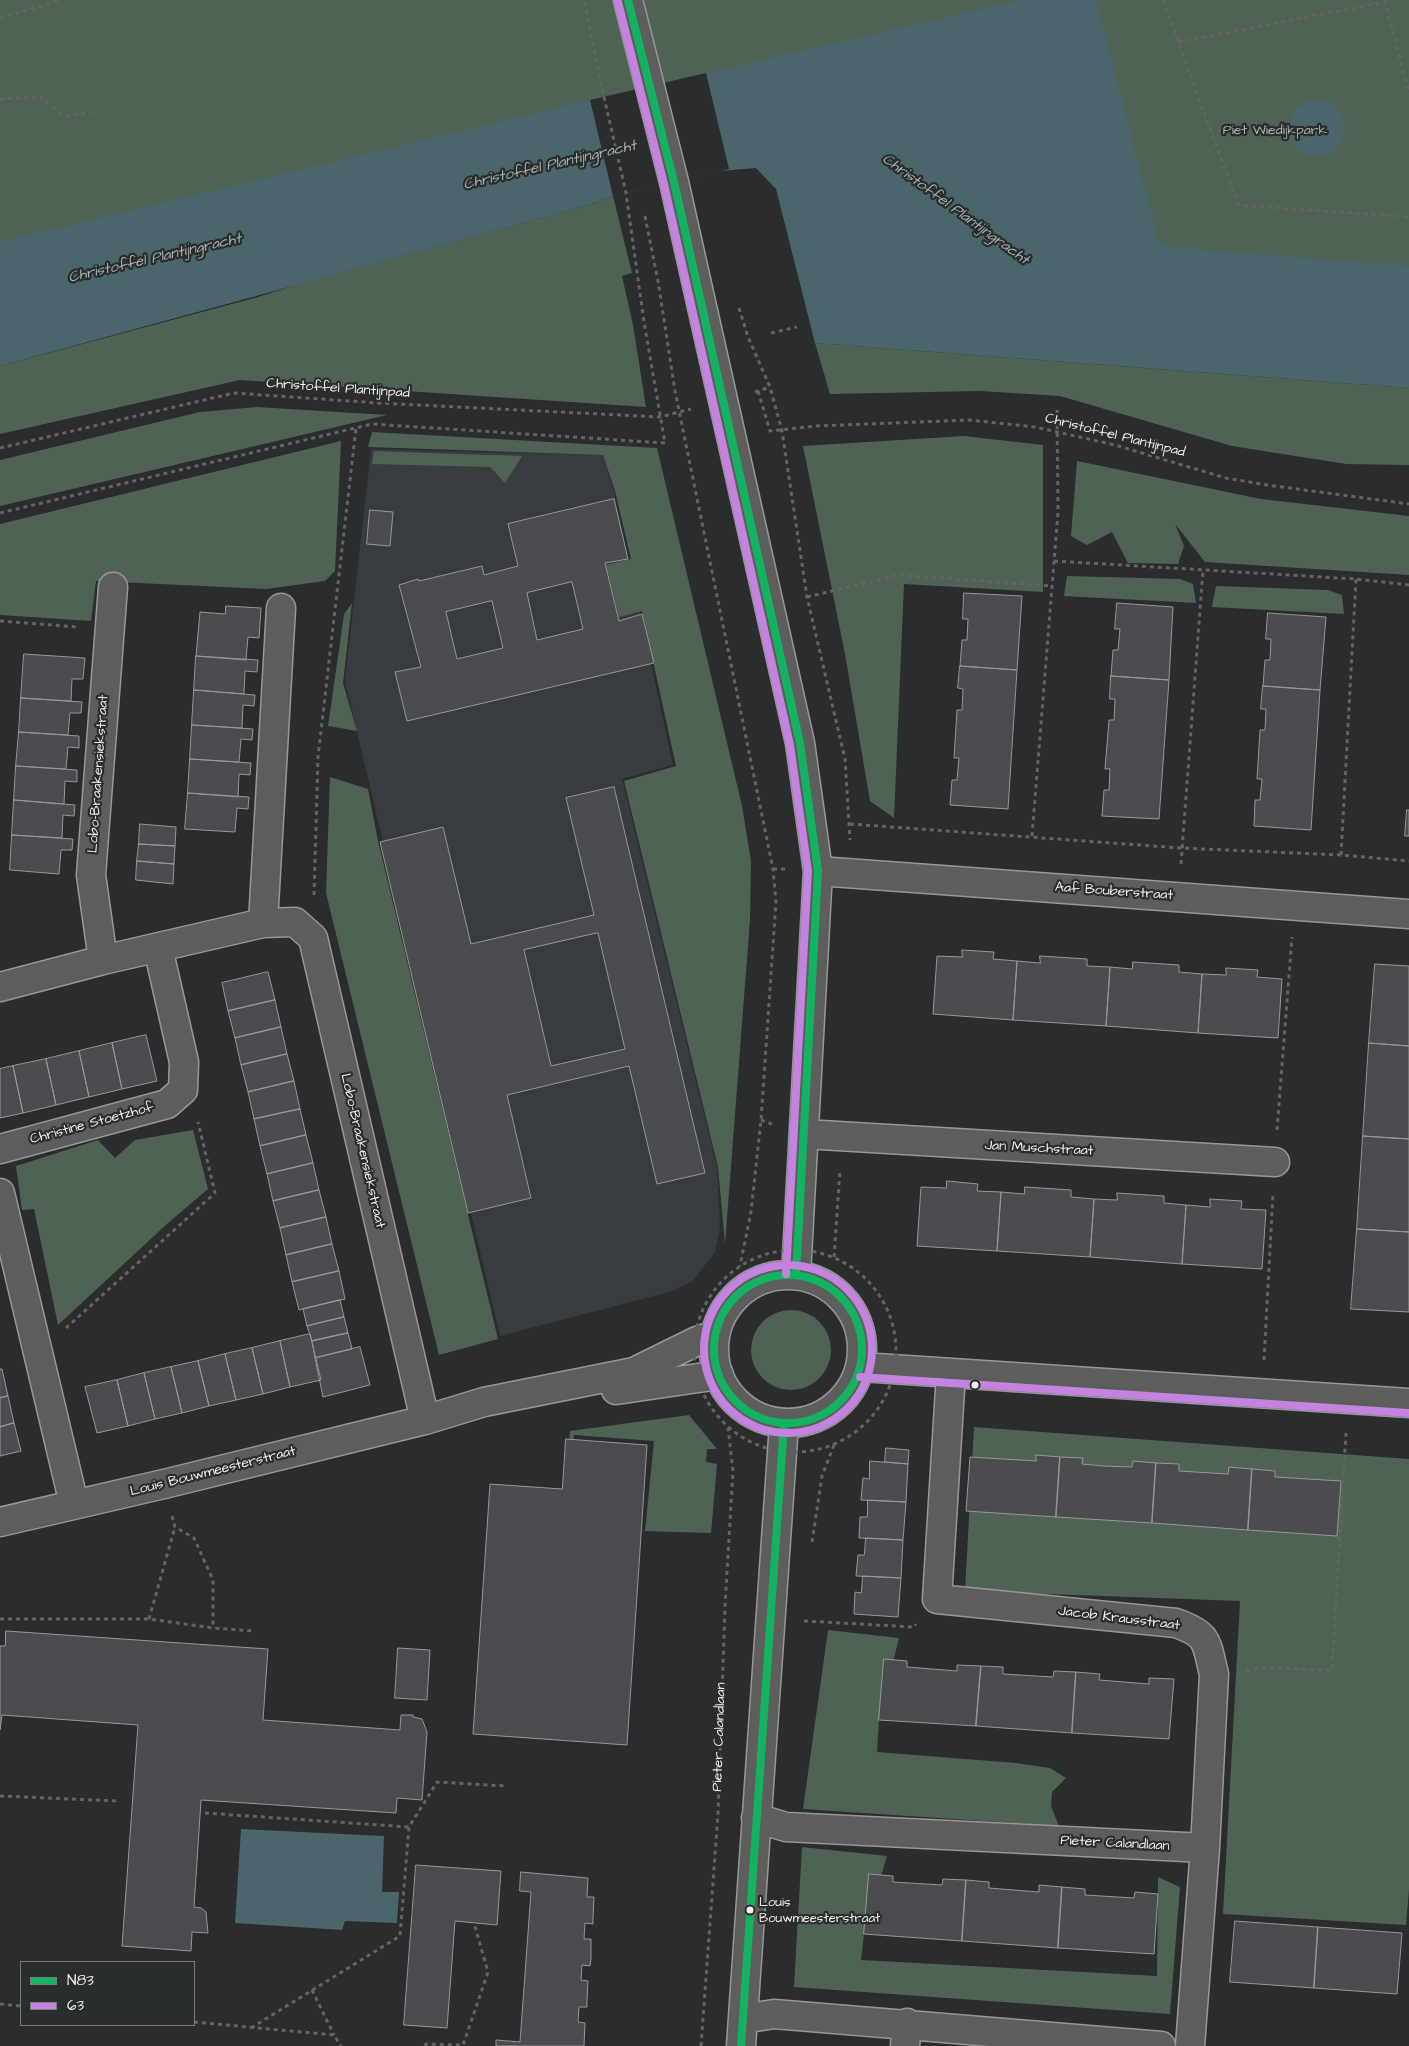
<!DOCTYPE html>
<style>
body{margin:0}
#map{position:relative;width:1409px;height:2046px;overflow:hidden;background:#2b2c2d;font-family:"Architects Daughter",sans-serif}
canvas{display:block}
.legend{position:absolute;left:20px;top:1961px;width:175px;height:65px;box-sizing:border-box;background:#2a2d2e;border:1px solid #7b7b78;margin:0;padding:6px 9px;list-style:none;font-size:15px;color:#f4f1e8}
.legend li{display:flex;align-items:center;gap:10px;height:25px}
.legend b{width:25px;border:1px solid #7b7b78}
</style>
<div id="map">
<canvas width="1409" height="2046"></canvas>
<ul class="legend">
<li><b style="height:6px;background:#13b361"></b>N83</li>
<li><b style="height:6px;background:#c483df"></b>63</li>
</ul>
</div>
<script>
const ctx = document.querySelector('canvas').getContext('2d');
ctx.lineJoin = 'round';
function fill(path, color) {
  ctx.fillStyle = color;
  ctx.fill(path, 'evenodd');
}
function trace(path, color, width, dash) {
  ctx.strokeStyle = color;
  ctx.lineWidth = width;
  ctx.lineCap = dash ? 'butt' : 'round';
  ctx.setLineDash(dash || []);
  ctx.stroke(path);
}
function write(font, color, halo, rows, align = 'center') {
  ctx.font = font + ' "Architects Daughter",sans-serif';
  ctx.lineWidth = 4.5;
  ctx.setLineDash([]);
  ctx.textBaseline = 'middle';
  ctx.strokeStyle = halo;
  ctx.fillStyle = color;
  for (const [text, x, y, turn = 0] of rows) {
    ctx.save();
    ctx.translate(x, y);
    ctx.rotate((+turn || 0) * Math.PI / 180);
    ctx.textAlign = isNaN(turn) ? turn : align;
    if (halo) ctx.strokeText(text, 0, 0);
    ctx.fillText(text, 0, 0);
    ctx.restore();
  }
}
fill(new Path2D(`
 M 371,449 L 603,455 L 614,492 L 673,765 L 622,779 L 717,1167 L 720,1228 L 715,1252 L 693,1281 L 673,1291 L 500,1336 L 345,681 Z`), '#383b40');
fill(new Path2D(`
 M 0,0 L 1409,0 L 1409,274 L 1125,251 L 1002,42 L 0,254 Z
 M 613,196 L 632,273 L 622,276 L 633,325 L 646,407 L 240,380 L 0,434 L 0,366 L 258,297 L 302,283 L 589,205 Z
 M 815,343 L 1409,388 L 1409,465 L 1346,464 L 1232,446 L 1060,396 L 980,391 L 830,394 Z
 M 257,407 L 387,415 L 0,506 L 0,460 L 200,412 Z
 M 372,432 L 657,448 L 742,806 L 751,861 L 750,920 L 725,1244 L 718,1167 L 624,781 L 676,766 L 642,611 L 619,617 L 606,565 L 631,559 L 615,491 L 603,455 L 368,447 Z
 M 964,436 L 1043,445 L 1043,592 L 904,584 L 894,818 L 870,801 L 845,654 L 803,446 Z
 M 341,441 L 335,571 L 325,581 L 266,589 L 96,581 L 91,621 L 0,615 L 0,524 Z
 M 374,451 L 522,456 L 505,483 L 490,467 L 372,464 Z
 M 1077,461 L 1261,499 L 1409,516 L 1409,575 L 1205,562 L 1175,524 L 1184,546 L 1178,564 L 1128,563 L 1112,532 L 1087,545 L 1071,536 Z
 M 1067,576 L 1180,579 L 1193,584 L 1196,603 L 1064,596 Z
 M 1216,586 L 1328,590 L 1342,595 L 1344,614 L 1212,607 Z
 M 352,603 L 343,683 L 357,731 L 328,726 L 344,614 Z
 M 330,777 L 368,789 L 378,841 L 498,1339 L 439,1355 L 326,893 Z
 M 193,1130 L 208,1189 L 168,1223 L 58,1325 L 34,1209 L 22,1210 L 16,1166 L 98,1140 L 115,1158 L 135,1140 Z
 M751 1350a40 40 0 1 1 80 0a40 40 0 1 1-80 0Z
 M 689,1415 L 717,1449 L 707,1449 L 706,1462 L 717,1464 L 711,1533 L 645,1531 L 654,1441 L 574,1435 L 570,1486 L 565,1486 L 570,1431 Z
 M 974,1427 L 1409,1459 L 1409,1889 L 1406,1925 L 1223,1914 L 1240,1601 L 965,1591 Z
 M 828,1630 L 899,1638 L 879,1720 L 877,1752 L 1016,1763 L 1050,1768 L 1066,1778 L 1052,1792 L 1051,1806 L 1059,1826 L 803,1809 Z
 M 802,1847 L 887,1856 L 864,1934 L 861,1960 L 1157,1976 L 1158,1877 L 1180,1887 L 1170,2014 L 794,1987 Z`), '#4e6353');
fill(new Path2D(`
 M 1021,0 L 1096,0 L 1158,240 L 1167,247 L 1409,266 L 1409,388 L 815,343 L 776,189 L 756,168 L 720,171 L 613,196 L 589,205 L 0,366 L 0,242 L 590,100 Z
 M1289 128a28 28 0 1 1 56 0a28 28 0 1 1-56 0Z
 M 241,1829 L 384,1836 L 382,1892 L 399,1892 L 397,1923 L 345,1921 L 342,1930 L 235,1923 Z`), '#4b656c');
fill(new Path2D(`
 M 706,73 L 729,169 L 613,196 L 590,100 Z`), '#2b2c2d');
const building = new Path2D(`
 M 614,499 L 628,559 L 605,563 L 619,621 L 642,614 L 654,663 L 407,721 L 395,672 L 421,667 L 399,585 L 418,579 L 419,581 L 482,566 L 484,575 L 518,566 L 508,524 ZM 572,582 L 583,629 L 537,640 L 527,593 ZM 492,601 L 503,648 L 457,659 L 446,612 Z
 M 370,510 L 393,512 L 390,546 L 367,544 Z
 M 964,593 L 1022,596 L 1017,670 L 960,666 L 962,640 L 967,640 L 968,619 L 963,619 Z
 M 1117,603 L 1173,607 L 1169,680 L 1111,676 L 1113,650 L 1118,650 L 1120,629 L 1115,629 Z
 M 226,606 L 261,608 L 259,638 L 248,637 L 246,660 L 196,656 L 200,612 L 225,614 Z
 M 1268,613 L 1326,617 L 1320,690 L 1263,686 L 1265,660 L 1270,660 L 1271,639 L 1266,639 Z
 M 24,654 L 85,658 L 83,679 L 72,679 L 71,701 L 21,698 Z
 M 196,656 L 258,660 L 257,672 L 245,671 L 244,694 L 194,690 Z
 M 960,666 L 1017,670 L 1008,809 L 950,805 L 952,780 L 957,780 L 959,758 L 954,758 L 957,710 L 962,710 L 963,689 L 958,688 Z
 M 1111,676 L 1169,680 L 1159,819 L 1102,816 L 1104,790 L 1109,790 L 1110,769 L 1105,769 L 1109,720 L 1114,720 L 1115,699 L 1110,699 Z
 M 1263,686 L 1320,690 L 1311,830 L 1254,826 L 1255,800 L 1260,800 L 1262,779 L 1257,779 L 1260,730 L 1265,730 L 1266,709 L 1261,709 Z
 M 194,690 L 255,695 L 254,706 L 243,705 L 242,728 L 192,725 Z
 M 21,698 L 82,702 L 81,713 L 70,713 L 68,735 L 19,732 Z
 M 192,725 L 253,729 L 252,740 L 241,739 L 239,762 L 190,759 Z
 M 19,732 L 79,736 L 79,748 L 68,747 L 66,769 L 16,766 Z
 M 190,759 L 251,763 L 250,775 L 239,774 L 238,797 L 188,793 Z
 M 16,766 L 77,770 L 77,782 L 65,781 L 64,804 L 14,800 Z
 M 614,787 L 705,1173 L 657,1184 L 629,1066 L 507,1095 L 531,1198 L 468,1213 L 380,842 L 443,827 L 471,944 L 594,915 L 566,798 ZM 598,933 L 625,1049 L 551,1066 L 524,950 Z
 M 188,793 L 249,797 L 248,809 L 237,808 L 235,832 L 185,829 Z
 M 14,800 L 75,805 L 74,816 L 63,815 L 62,838 L 12,835 Z
 M 1407,810 L 1409,810 L 1409,836 L 1405,836 Z
 M 140,824 L 176,827 L 175,846 L 139,844 Z
 M 12,835 L 73,839 L 72,850 L 61,850 L 59,874 L 10,870 Z
 M 139,844 L 175,846 L 174,864 L 137,861 Z
 M 137,861 L 174,864 L 173,884 L 136,880 Z
 M 962,950 L 994,952 L 993,959 L 1017,961 L 1013,1020 L 933,1014 L 937,956 L 962,957 Z
 M 1040,956 L 1087,959 L 1087,966 L 1110,967 L 1106,1026 L 1013,1020 L 1017,961 L 1040,963 Z
 M 1133,962 L 1179,965 L 1179,972 L 1202,974 L 1198,1033 L 1106,1026 L 1110,967 L 1132,969 Z
 M 1375,964 L 1409,966 L 1409,1046 L 1369,1043 Z
 M 1226,968 L 1258,970 L 1257,977 L 1282,979 L 1278,1038 L 1198,1033 L 1202,974 L 1226,975 Z
 M 268,972 L 275,1000 L 228,1011 L 222,983 Z
 M 275,1000 L 281,1027 L 235,1038 L 228,1011 Z
 M 281,1027 L 287,1054 L 241,1065 L 235,1038 Z
 M 146,1035 L 157,1081 L 122,1089 L 112,1043 Z
 M 112,1043 L 122,1089 L 89,1097 L 79,1051 Z
 M 1369,1043 L 1409,1046 L 1409,1139 L 1363,1136 Z
 M 79,1051 L 89,1097 L 56,1105 L 46,1059 Z
 M 287,1054 L 294,1081 L 248,1092 L 241,1065 Z
 M 46,1059 L 56,1105 L 23,1113 L 13,1066 Z
 M 13,1066 L 23,1113 L 0,1118 L 0,1069 Z
 M 294,1081 L 300,1109 L 254,1119 L 248,1092 Z
 M 300,1109 L 306,1135 L 260,1146 L 254,1119 Z
 M 306,1135 L 313,1163 L 267,1174 L 260,1146 Z
 M 1363,1136 L 1409,1139 L 1409,1232 L 1357,1229 Z
 M 313,1163 L 319,1190 L 273,1201 L 267,1174 Z
 M 947,1181 L 978,1184 L 977,1191 L 1001,1192 L 997,1251 L 917,1246 L 921,1187 L 946,1188 Z
 M 1025,1187 L 1071,1190 L 1071,1197 L 1094,1199 L 1090,1257 L 997,1251 L 1001,1192 L 1024,1194 Z
 M 319,1190 L 326,1217 L 280,1228 L 273,1201 Z
 M 1117,1193 L 1164,1196 L 1164,1203 L 1186,1205 L 1182,1264 L 1090,1257 L 1094,1199 L 1117,1200 Z
 M 1210,1199 L 1242,1201 L 1241,1209 L 1266,1210 L 1262,1269 L 1182,1264 L 1186,1205 L 1210,1207 Z
 M 326,1217 L 332,1244 L 286,1255 L 280,1228 Z
 M 1357,1229 L 1409,1232 L 1409,1312 L 1351,1309 Z
 M 332,1244 L 339,1271 L 292,1282 L 286,1255 Z
 M 339,1271 L 345,1299 L 299,1310 L 292,1282 Z
 M 340,1300 L 344,1317 L 307,1326 L 303,1309 Z
 M 344,1317 L 348,1333 L 312,1341 L 307,1326 Z
 M 348,1333 L 352,1349 L 315,1358 L 312,1341 Z
 M 310,1334 L 321,1380 L 290,1387 L 280,1341 Z
 M 280,1341 L 290,1387 L 263,1394 L 252,1348 Z
 M 360,1347 L 370,1385 L 323,1397 L 315,1358 Z
 M 252,1348 L 263,1394 L 236,1400 L 225,1354 Z
 M 225,1354 L 236,1400 L 209,1406 L 198,1361 Z
 M 198,1361 L 209,1406 L 182,1413 L 171,1367 Z
 M 171,1367 L 182,1413 L 155,1419 L 144,1373 Z
 M 0,1369 L 2,1369 L 8,1396 L 0,1398 Z
 M 144,1373 L 155,1419 L 128,1426 L 117,1380 Z
 M 117,1380 L 128,1426 L 97,1433 L 85,1387 Z
 M 8,1396 L 14,1423 L 0,1427 L 0,1398 Z
 M 14,1423 L 21,1451 L 0,1456 L 0,1427 Z
 M 566,1439 L 647,1445 L 627,1745 L 473,1734 L 490,1484 L 562,1489 Z
 M 886,1448 L 909,1450 L 908,1464 L 885,1462 Z
 M 1036,1455 L 1060,1457 L 1056,1517 L 966,1511 L 970,1457 L 1036,1461 Z
 M 1060,1457 L 1083,1458 L 1082,1464 L 1103,1466 L 1132,1467 L 1133,1461 L 1156,1463 L 1152,1523 L 1056,1517 Z
 M 870,1461 L 908,1464 L 906,1502 L 861,1500 L 863,1478 L 869,1479 Z
 M 1156,1463 L 1179,1464 L 1179,1471 L 1228,1474 L 1229,1467 L 1252,1469 L 1248,1530 L 1152,1523 Z
 M 1252,1469 L 1275,1471 L 1275,1477 L 1341,1481 L 1337,1536 L 1248,1530 Z
 M 868,1500 L 906,1502 L 903,1540 L 859,1538 L 860,1517 L 867,1517 Z
 M 866,1538 L 903,1540 L 901,1578 L 856,1576 L 858,1555 L 864,1555 Z
 M 863,1576 L 901,1578 L 898,1617 L 854,1614 L 855,1592 L 861,1593 Z
 M 6,1631 L 268,1649 L 263,1720 L 400,1730 L 401,1715 L 413,1715 L 413,1717 L 422,1719 L 427,1732 L 422,1800 L 397,1798 L 396,1813 L 201,1800 L 194,1907 L 201,1908 L 206,1912 L 208,1933 L 192,1932 L 191,1951 L 122,1946 L 138,1725 L 2,1715 L 0,1730 L 0,1646 L 5,1646 Z
 M 398,1648 L 430,1650 L 427,1700 L 395,1698 Z
 M 884,1659 L 907,1661 L 907,1667 L 957,1671 L 957,1665 L 981,1666 L 976,1726 L 879,1720 Z
 M 981,1666 L 1003,1667 L 1003,1674 L 1053,1677 L 1054,1671 L 1076,1672 L 1072,1733 L 976,1726 Z
 M 1076,1672 L 1100,1674 L 1099,1680 L 1149,1684 L 1149,1678 L 1174,1679 L 1169,1739 L 1072,1733 Z
 M 416,1865 L 501,1871 L 497,1925 L 455,1921 L 447,2028 L 404,2025 Z
 M 521,1872 L 588,1878 L 587,1897 L 594,1897 L 593,1918 L 593,1924 L 585,1923 L 584,1939 L 591,1939 L 591,1959 L 590,1966 L 582,1965 L 581,1980 L 588,1981 L 587,2001 L 587,2007 L 579,2007 L 578,2022 L 585,2023 L 584,2046 L 496,2046 L 496,2040 L 520,2042 L 531,1892 L 520,1891 Z
 M 869,1874 L 893,1876 L 893,1882 L 942,1885 L 943,1879 L 966,1880 L 962,1941 L 864,1934 Z
 M 966,1880 L 989,1882 L 989,1888 L 1039,1892 L 1039,1885 L 1062,1887 L 1058,1948 L 962,1941 Z
 M 1062,1887 L 1085,1889 L 1085,1895 L 1134,1898 L 1135,1892 L 1158,1894 L 1154,1954 L 1058,1948 Z
 M 1235,1921 L 1318,1927 L 1314,1988 L 1230,1982 Z
 M 1318,1927 L 1402,1933 L 1397,1994 L 1314,1988 Z`);
fill(building, '#4b4c50');
trace(building, '#979796', 1);
const minor = new Path2D(`
 M 628,0 L 674,182 L 800,743 L 818,871 L 796,1275
 M 818,871 L 1409,914
 M 263,923 L 281,608
 M 103,960 L 91,875 L 113,587
 M 0,987 L 103,960 L 263,923 L 295,922 L 313,938 L 425,1420
 M 804,1134 L 1275,1162
 M 0,1149 L 167,1104 L 183,1090 L 184,1062 L 158,948
 M 0,1193 L 74,1504
 M714 1349a74 74 0 1 1 148 0a74 74 0 1 1-148 0Z
 M 861,1367 L 1409,1403
 M 951,1373 L 937,1599 L 1176,1623 C 1210,1635 1206,1643 1214,1674 L 1205,1848 L 1190,2046
 M 616,1390 L 719,1375
 M 0,1522 L 164,1484 L 425,1420 L 484,1402 L 634,1372 L 697,1341 L 715,1335
 M 756,1818 L 786,1827 L 1205,1848
 M 743,2019 L 774,2014 L 1161,2046
 M 741,2046 L 784,1424
 M 905,2046 L 907,2023`);
trace(minor, '#979796', 31);
trace(new Path2D(`
 M 1163,0 L 1238,205 L 1409,217
 M 0,18 L 62,0
 M 1179,42 L 1385,2 L 1409,92
 M 0,99 L 40,97 L 63,116 L 92,112
 M 645,216 L 658,281 L 675,391 L 773,869 L 776,902 L 761,1120 L 751,1212 L 740,1266
 M 739,308 L 748,337 L 770,387 L 782,431 L 807,597 L 845,759 L 850,840
 M 771,333 L 797,327
 M 758,391 L 770,431 L 816,426 L 969,420 L 1035,427 L 1115,445 L 1226,478 L 1267,485 L 1409,504
 M 755,392 L 770,387
 M 0,448 L 234,393 L 378,403 L 660,417 L 691,409
 M 0,513 L 372,424 L 665,443 L 644,322 L 626,193 L 604,97 L 584,0
 M 1054,561 L 1356,579 L 1409,585
 M 807,597 L 899,575 L 1051,586
 M 0,621 L 77,627
 M 850,824 L 1181,848 L 1341,855 L 1409,861
 M 1032,836 L 1058,512 L 1057,410
 M 1341,855 L 1356,579
 M 1181,864 L 1203,570
 M 773,869 L 785,869
 M 314,895 L 318,757 L 356,428
 M 761,1120 L 772,1124
 M 1277,1130 L 1292,937
 M694 1351a101 101 0 1 1 202 0a101 101 0 1 1-202 0Z
 M 834,1257 L 840,1170
 M 66,1328 L 215,1193 L 198,1122
 M 1264,1360 L 1273,1194
 M 172,1516 L 175,1527 L 194,1538 L 213,1580 L 213,1628
 M 812,1542 L 822,1476 L 834,1445
 M 0,1619 L 149,1619 L 213,1628 L 254,1631
 M 149,1619 L 175,1527
 M 804,1621 L 914,1627 L 916,1624
 M 1246,1671 L 1261,1668 L 1332,1670 L 1346,1433
 M 0,1796 L 117,1801
 M 205,1813 L 409,1827
 M 312,1990 L 334,2035
 M 0,2004 L 21,2006
 M 194,2022 L 334,2035 L 341,2046
 M 251,2028 L 400,1936 L 409,1827 L 437,1782 L 506,1786
 M 425,2046 L 426,2044 L 463,2045 L 488,1972 L 474,1923
 M 701,2046 L 718,1814 L 725,1606 L 733,1471 L 728,1428`), '#646464', 3, [4, 4]);
trace(minor, '#5d5d5c', 28);
trace(new Path2D(`
 M 628,0 L 674,182 L 800,743 L 818,871 L 796,1275
 M714 1349a74 74 0 1 1 148 0a74 74 0 1 1-148 0Z
 M 741,2046 L 784,1424`), '#13b361', 8);
trace(new Path2D(`
 M 618,2 L 664,184 L 790,745 L 808,871 L 786,1274
 M704 1349a84 84 0 1 1 168 0a84 84 0 1 1-168 0Z
 M 860,1377 L 1408,1413`), '#c483df', 8);
for (const [x, y, r, color] of [
 [975,1385,4.5,"#f4f1e8"],
 [750,1910,4.5,"#f4f1e8"]
]) {
  const dot = new Path2D();
  dot.arc(x, y, r, 0, 2 * Math.PI);
  ctx.fillStyle = color;
  ctx.fill(dot);
  trace(dot, '#2a2d2e', 2);
}
write('13px', '#f4f1e8', '#2a2d2e', [
 ["Louis",759,1903],
 ["Bouwmeesterstraat",759,1919]
], 'left');
write('14px', '#acb5a8', '#2a2d2e', [
 ["Piet Wiedijkpark",1275,131]
]);
write('14px', '#f4f1e8', '#2a2d2e', [
 ["Christoffel Plantijnpad",338,389,4],
 ["Christoffel Plantijnpad",1115,436,14],
 ["Lobo-Braakensiekstraat",99,774,-86],
 ["Aaf Bouberstraat",1114,892,4],
 ["Christine Stoetzhof",92,1124,-15],
 ["Jan Muschstraat",1039,1149,3],
 ["Lobo-Braakensiekstraat",362,1151,77],
 ["Louis Bouwmeesterstraat",213,1472,-14],
 ["Jacob Krausstraat",1119,1619,7],
 ["Pieter Calandlaan",720,1737,-88],
 ["Pieter Calandlaan",1115,1844,3]
]);
write('italic 15px', '#a9b5b3', '#2a2d2e', [
 ["Christoffel Plantijngracht",550,166,-13],
 ["Christoffel Plantijngracht",955,210,36],
 ["Christoffel Plantijngracht",155,259,-13]
]);
</script>
